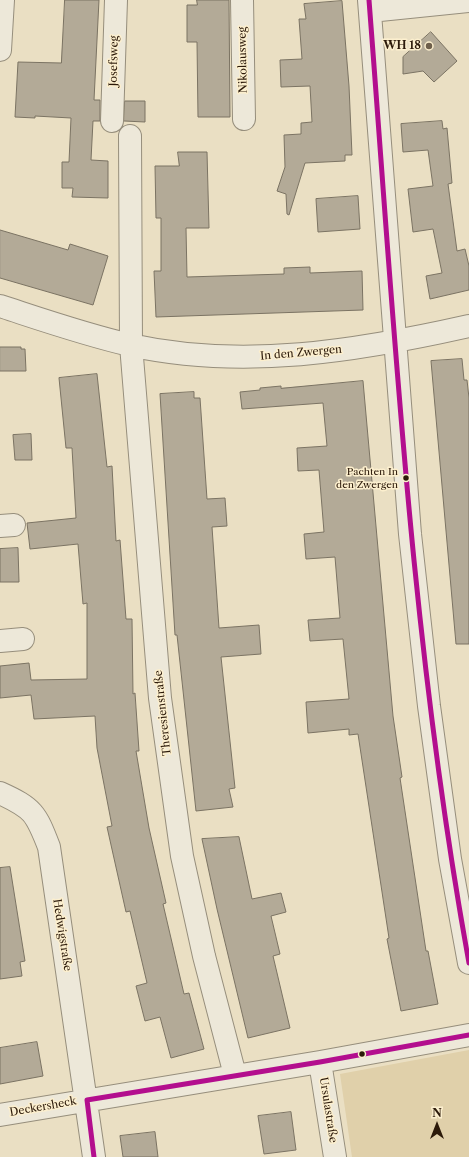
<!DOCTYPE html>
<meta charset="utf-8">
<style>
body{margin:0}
#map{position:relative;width:469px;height:1157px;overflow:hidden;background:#eadfc3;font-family:"Libre Caslon Text",serif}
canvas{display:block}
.north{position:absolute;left:417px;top:1105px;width:40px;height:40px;-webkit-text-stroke:3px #fcefce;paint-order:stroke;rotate:0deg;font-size:11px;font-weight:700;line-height:16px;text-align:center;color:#2c1a0a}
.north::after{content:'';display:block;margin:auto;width:14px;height:18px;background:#2c1a0a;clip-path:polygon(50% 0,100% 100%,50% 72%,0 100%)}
</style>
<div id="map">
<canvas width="469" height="1157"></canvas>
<div class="north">N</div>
</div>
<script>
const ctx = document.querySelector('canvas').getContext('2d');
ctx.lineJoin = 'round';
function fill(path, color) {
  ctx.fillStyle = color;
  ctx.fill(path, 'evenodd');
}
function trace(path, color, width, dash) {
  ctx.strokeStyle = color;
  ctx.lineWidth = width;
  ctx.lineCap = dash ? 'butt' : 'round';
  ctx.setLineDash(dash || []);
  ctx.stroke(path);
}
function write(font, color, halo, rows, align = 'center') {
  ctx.font = font + ' "Libre Caslon Text",serif';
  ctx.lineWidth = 3;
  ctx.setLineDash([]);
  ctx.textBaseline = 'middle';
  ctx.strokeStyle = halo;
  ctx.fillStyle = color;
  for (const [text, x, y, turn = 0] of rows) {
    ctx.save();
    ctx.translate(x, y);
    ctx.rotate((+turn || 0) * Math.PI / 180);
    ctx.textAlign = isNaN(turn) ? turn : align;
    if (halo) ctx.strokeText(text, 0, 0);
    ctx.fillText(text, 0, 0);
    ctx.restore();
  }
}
fill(new Path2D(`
 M 469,1050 L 469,1157 L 352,1157 L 340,1074 Z`), '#e0d0aa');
const building = new Path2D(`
 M 65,0 L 99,0 L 94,100 L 100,100 L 100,121 L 93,121 L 91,160 L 108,161 L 108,198 L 72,197 L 73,188 L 62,188 L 62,162 L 69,162 L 71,118 L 35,116 L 35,118 L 15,117 L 18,62 L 61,63 Z
 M 197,0 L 229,0 L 230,117 L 198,117 L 197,42 L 187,42 L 187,5 L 197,5 Z
 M 342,1 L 349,86 L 352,155 L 345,155 L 345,161 L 305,163 L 289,215 L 287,214 L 286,194 L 277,191 L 285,167 L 284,135 L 301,134 L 301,123 L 312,122 L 310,86 L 281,87 L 280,60 L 302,59 L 299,19 L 306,19 L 304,4 Z
 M 431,32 L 457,61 L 434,82 L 423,71 L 403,74 L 403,57 Z
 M 125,101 L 145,101 L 145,122 L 124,121 Z
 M 442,121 L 443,129 L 447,128 L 452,183 L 448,184 L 457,251 L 465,249 L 469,266 L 469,290 L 430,299 L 426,276 L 442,273 L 433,229 L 413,232 L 408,189 L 433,186 L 428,150 L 403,152 L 401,124 Z
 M 178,152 L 207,152 L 209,228 L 186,228 L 187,277 L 284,274 L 284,268 L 310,267 L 310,273 L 362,271 L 363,310 L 156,317 L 154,271 L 161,271 L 161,218 L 156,218 L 155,166 L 179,166 Z
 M 358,196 L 360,229 L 318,232 L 316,199 Z
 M 0,230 L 68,250 L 70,244 L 108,256 L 93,305 L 0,278 Z
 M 0,347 L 21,347 L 21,349 L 25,349 L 26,371 L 0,371 Z
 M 462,359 L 464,380 L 467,380 L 469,398 L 469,644 L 456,644 L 431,361 Z
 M 97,374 L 107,467 L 112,466 L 116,541 L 120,540 L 126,619 L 132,619 L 133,694 L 135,693 L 139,751 L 136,751 L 149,828 L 166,903 L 163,904 L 184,994 L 189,993 L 204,1049 L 171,1058 L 160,1017 L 145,1021 L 136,986 L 147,983 L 130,911 L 126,912 L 107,827 L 112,826 L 97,748 L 95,716 L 34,719 L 31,695 L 0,698 L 0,666 L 29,663 L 31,680 L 87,679 L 87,603 L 83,604 L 78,544 L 30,549 L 27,523 L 76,518 L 72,448 L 66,448 L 59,378 Z
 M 363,381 L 393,716 L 402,777 L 400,778 L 426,951 L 428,951 L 438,1004 L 401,1011 L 387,939 L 389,938 L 358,734 L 349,735 L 349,729 L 308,733 L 306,702 L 349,699 L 343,639 L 310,641 L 308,620 L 340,618 L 335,557 L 306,559 L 304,534 L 324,532 L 319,470 L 298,471 L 297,448 L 327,446 L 323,403 L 242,409 L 240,392 L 260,390 L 260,388 L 281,386 L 281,388 Z
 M 194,392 L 194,398 L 200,398 L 207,499 L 225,498 L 227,526 L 212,527 L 219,628 L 259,625 L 261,654 L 221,657 L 235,788 L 229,789 L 233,807 L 196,811 L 177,635 L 175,635 L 160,394 Z
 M 31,434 L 32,460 L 15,460 L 13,435 Z
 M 18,548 L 19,582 L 0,582 L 0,549 Z
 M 239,837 L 252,899 L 281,893 L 286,912 L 271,916 L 280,954 L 273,956 L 290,1028 L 248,1038 L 217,909 L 202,839 Z
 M 10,867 L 25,961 L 20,962 L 22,976 L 0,979 L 0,868 Z
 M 37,1042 L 43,1076 L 0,1084 L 0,1048 Z
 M 291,1112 L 296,1150 L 264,1154 L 258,1116 Z
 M 155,1132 L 158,1157 L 123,1157 L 120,1136 Z`);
fill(building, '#b3aa97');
trace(building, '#7b7363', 1);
const minor = new Path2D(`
 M 242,0 L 244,119
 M 369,0 L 410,534 L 429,706 L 450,859 L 469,963
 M 370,11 L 469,1
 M 0,50 L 3,0
 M 112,121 L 116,0
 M 130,136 L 131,345 L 160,698 L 182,856 L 204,956 L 235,1075
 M 0,306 C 43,320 86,335 130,345 C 243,370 358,351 469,326
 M 0,526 L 14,525
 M 0,641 L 23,639
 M 0,793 C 33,808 36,813 49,847 L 94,1157
 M 320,1062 L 335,1157
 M 0,1115 L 320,1062 L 469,1035`);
trace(minor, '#968e7c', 24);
trace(minor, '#ede8d9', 22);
trace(new Path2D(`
 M 369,0 C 394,322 411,645 469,963
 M 94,1157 L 87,1100 L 320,1062 L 469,1035`), '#b30e8e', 5);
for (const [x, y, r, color] of [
 [429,46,4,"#6e5f4b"],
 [406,478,3.5,"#2c1a0a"],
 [362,1054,3.5,"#2c1a0a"]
]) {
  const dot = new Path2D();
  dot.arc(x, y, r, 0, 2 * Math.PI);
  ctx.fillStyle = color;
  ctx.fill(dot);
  trace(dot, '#fcefce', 1.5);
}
write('10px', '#2c1a0a', '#fcefce', [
 ["Pachten In",398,472],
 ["den Zwergen",398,485]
], 'right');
write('bold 11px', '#2c1a0a', '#fcefce', [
 ["WH 18",421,46]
], 'right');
write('11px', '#2c1a0a', '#fcefce', [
 ["Nikolausweg",243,60,-91],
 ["Josefsweg",114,61,-89],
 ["In den Zwergen",301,353,-5],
 ["Theresienstraße",163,713,-96],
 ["Hedwigstraße",62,935,81],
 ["Deckersheck",43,1107,-10],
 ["Ursulastraße",328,1110,81]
]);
</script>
